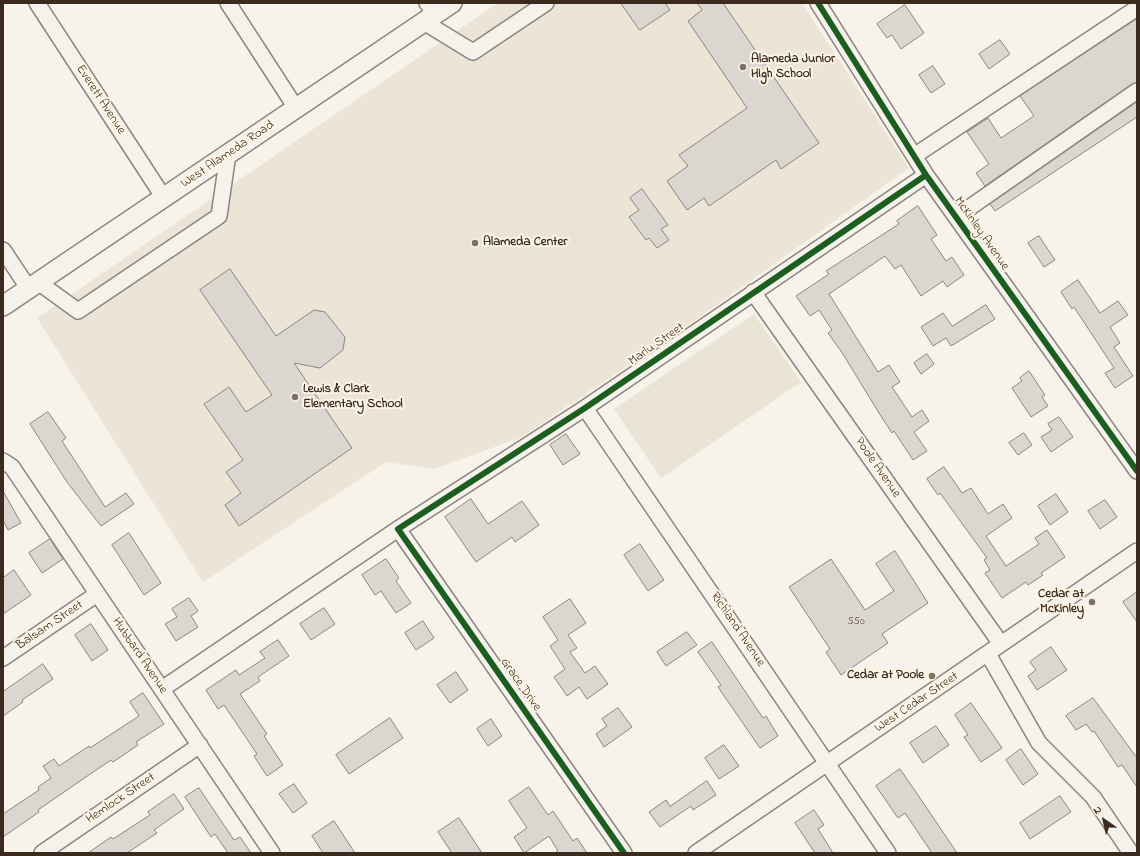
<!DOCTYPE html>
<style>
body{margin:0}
#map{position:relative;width:1140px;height:856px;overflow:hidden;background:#f7f3ea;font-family:"Indie Flower",sans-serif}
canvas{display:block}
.frame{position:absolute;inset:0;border:4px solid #3b2a1e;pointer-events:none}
.north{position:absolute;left:1084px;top:800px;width:40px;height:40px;-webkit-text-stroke:3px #fcf5e5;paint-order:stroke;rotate:326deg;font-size:11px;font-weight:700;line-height:16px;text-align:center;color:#3b2a1e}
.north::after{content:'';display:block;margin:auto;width:14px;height:18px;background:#3b2a1e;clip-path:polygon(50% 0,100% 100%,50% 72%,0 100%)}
</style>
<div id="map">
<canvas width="1140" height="856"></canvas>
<div class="frame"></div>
<div class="north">N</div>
</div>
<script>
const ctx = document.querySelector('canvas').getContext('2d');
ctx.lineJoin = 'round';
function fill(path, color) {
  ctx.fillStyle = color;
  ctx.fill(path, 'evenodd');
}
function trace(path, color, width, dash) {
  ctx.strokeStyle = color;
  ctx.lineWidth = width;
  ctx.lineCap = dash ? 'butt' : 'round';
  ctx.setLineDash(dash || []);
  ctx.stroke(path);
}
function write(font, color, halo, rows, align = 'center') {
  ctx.font = font + ' "Indie Flower",sans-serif';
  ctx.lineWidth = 4;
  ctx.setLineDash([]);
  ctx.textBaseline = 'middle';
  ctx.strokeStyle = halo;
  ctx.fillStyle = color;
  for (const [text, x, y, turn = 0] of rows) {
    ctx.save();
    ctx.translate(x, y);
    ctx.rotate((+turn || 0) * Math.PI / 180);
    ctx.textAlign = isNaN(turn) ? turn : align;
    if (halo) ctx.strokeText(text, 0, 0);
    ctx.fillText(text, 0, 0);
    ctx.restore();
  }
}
fill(new Path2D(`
 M 498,3 L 802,3 L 909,168 L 697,319 L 522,437 L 434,469 L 386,462 L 203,582 L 37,318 Z`), '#ebe4d7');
fill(new Path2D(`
 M 668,24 L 697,66 L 633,109 L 604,67 Z
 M 424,80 C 455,83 463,86 488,104 L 612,285 L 620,318 L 612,353 L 601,374 L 583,391 L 565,402 L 542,409 L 521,407 L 486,393 L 469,380 L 358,216 C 354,208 349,199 346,191 C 336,158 351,114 380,96 C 394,87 409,83 424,80 ZM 419,94 C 448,97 460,101 484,119 L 599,291 L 606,318 L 602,342 L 587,370 L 573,382 L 550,393 L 526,394 L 504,388 L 484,376 L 472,364 L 360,195 C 359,188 356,181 356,174 C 353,148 366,121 387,106 C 396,100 408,97 419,94 Z
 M 463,109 L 594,304 L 500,365 L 373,169 Z
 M 343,268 L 368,282 L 382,307 L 365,320 L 338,292 L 328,292 L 323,283 Z
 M 174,314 L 187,336 L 165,349 L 152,327 Z
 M 754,314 L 801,382 L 661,478 L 614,409 Z
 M 177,364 L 195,389 L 177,402 L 159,377 Z
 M 157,378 L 175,403 L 157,416 L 139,391 Z
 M 142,397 L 160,422 L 142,435 L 124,410 Z
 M 160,424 L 178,449 L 160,462 L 142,436 Z`), '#eae4d7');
const building = new Path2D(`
 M 621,3 L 665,3 L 670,10 L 640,30 Z
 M 697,3 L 723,3 L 819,143 L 781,169 L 776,160 L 709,206 L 704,198 L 687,210 L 667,181 L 688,166 L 679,155 L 747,108 L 688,21 L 702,10 Z
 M 905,5 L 924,33 L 901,49 L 892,35 L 887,38 L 877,24 Z
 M 1137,19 L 1137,82 L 1132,84 L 985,186 L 976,173 L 989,164 L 967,132 L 988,118 L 1001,138 L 1034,116 L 1020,96 Z
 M 1000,40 L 1010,54 L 989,69 L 979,54 Z
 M 933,66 L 945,84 L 931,93 L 919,75 Z
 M 1137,102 L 1137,117 L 995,211 L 990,204 Z
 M 642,189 L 668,225 L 661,229 L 669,240 L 657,248 L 649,238 L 646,240 L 629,217 L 639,210 L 630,198 Z
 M 918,206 L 937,235 L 931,239 L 946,261 L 952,257 L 964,275 L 947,287 L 943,281 L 921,296 L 901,265 L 895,269 L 885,256 L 829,294 L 878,372 L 889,365 L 900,382 L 892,387 L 912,417 L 922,410 L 929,421 L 914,432 L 927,451 L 913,460 L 894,431 L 892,433 L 879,413 L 843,354 L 828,333 L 832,330 L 819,310 L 810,316 L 796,296 L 829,274 L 826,271 L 899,224 L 897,221 Z
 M 1039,236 L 1055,260 L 1044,267 L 1028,243 Z
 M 230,269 L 276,336 L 314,310 L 325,312 L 345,337 L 343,350 L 320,368 L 294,363 L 352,448 L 239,526 L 225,505 L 241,493 L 226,472 L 243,460 L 204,404 L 229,387 L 246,412 L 272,395 L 200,290 Z
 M 1078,280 L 1100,313 L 1118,301 L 1128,315 L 1110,327 L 1120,343 L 1114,347 L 1133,376 L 1115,388 L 1105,373 L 1114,368 L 1074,307 L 1072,309 L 1061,292 Z
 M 986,305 L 995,319 L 951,346 L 946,338 L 933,346 L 921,327 L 943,313 L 952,326 Z
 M 927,354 L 934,364 L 921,374 L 914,363 Z
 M 1029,371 L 1045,395 L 1042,397 L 1048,406 L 1031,417 L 1012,388 L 1022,381 L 1020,378 Z
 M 48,412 L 66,438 L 62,441 L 105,507 L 126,493 L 134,504 L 101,526 L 67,482 L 30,424 Z
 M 1059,417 L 1073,437 L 1051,452 L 1041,437 L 1052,430 L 1048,424 Z
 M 1024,433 L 1032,445 L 1018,455 L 1009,443 Z
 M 566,434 L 580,454 L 563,465 L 550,445 Z
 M 944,467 L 962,493 L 971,488 L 988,514 L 1003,504 L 1012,518 L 986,536 L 1006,566 L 1039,544 L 1035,538 L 1047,530 L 1065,557 L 1041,573 L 1043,575 L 1028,585 L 1026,582 L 1002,598 L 985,573 L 990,570 L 984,560 L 987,558 L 940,493 L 938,495 L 927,479 Z
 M 3,491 L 21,523 L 8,530 L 3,520 Z
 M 1056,494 L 1068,512 L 1050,525 L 1038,506 Z
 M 471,499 L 488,524 L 522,501 L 539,525 L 515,542 L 512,537 L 476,562 L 445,517 Z
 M 1105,500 L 1117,517 L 1100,529 L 1088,511 Z
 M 129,533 L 161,583 L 144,595 L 112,545 Z
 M 50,539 L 63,559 L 42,573 L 29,553 Z
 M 640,544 L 664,580 L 648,591 L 624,555 Z
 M 895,551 L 928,603 L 882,634 L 888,643 L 841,675 L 826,652 L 830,649 L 789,587 L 831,559 L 865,610 L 894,591 L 876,564 Z
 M 386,559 L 399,578 L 396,581 L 411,603 L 396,613 L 381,591 L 375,595 L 362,575 Z
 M 14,570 L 31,595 L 3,614 L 3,578 Z
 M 1137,592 L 1137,622 L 1123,602 Z
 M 189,598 L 198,611 L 191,616 L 198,627 L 176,641 L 165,624 L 177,617 L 172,609 Z
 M 570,599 L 586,623 L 568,635 L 577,648 L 570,652 L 585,673 L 595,666 L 608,684 L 587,699 L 579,687 L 567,696 L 554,677 L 565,669 L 550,646 L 558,640 L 543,617 Z
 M 324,608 L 335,624 L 311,640 L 300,624 Z
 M 423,621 L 434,638 L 416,650 L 405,633 Z
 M 91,624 L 108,650 L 92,661 L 75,635 Z
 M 687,632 L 697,645 L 666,666 L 657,652 Z
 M 278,640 L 289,656 L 258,677 L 260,681 L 240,694 L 267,734 L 264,736 L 283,765 L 267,776 L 254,756 L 257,754 L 224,705 L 218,709 L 206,690 L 236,670 L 239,675 L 265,658 L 260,652 Z
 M 712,642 L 763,718 L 766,716 L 778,736 L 760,748 L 718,687 L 721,685 L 698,652 Z
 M 1051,647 L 1067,670 L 1037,690 L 1028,676 L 1036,670 L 1030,662 Z
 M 43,664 L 53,679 L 22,700 L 23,702 L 3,716 L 3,692 Z
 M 456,672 L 468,690 L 450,703 L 437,685 Z
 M 143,693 L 164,724 L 136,742 L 138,745 L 113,762 L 111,760 L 80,781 L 38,810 L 39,812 L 3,837 L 3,814 L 39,790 L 38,787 L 51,778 L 43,766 L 54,759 L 59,766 L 89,746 L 90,748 L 139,716 L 130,702 Z
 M 1093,698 L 1137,758 L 1137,787 L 1122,765 L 1118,767 L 1094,731 L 1092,732 L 1086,724 L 1076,730 L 1066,716 Z
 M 971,703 L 1002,748 L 981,762 L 964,737 L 968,735 L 955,715 Z
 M 618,708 L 632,727 L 604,747 L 596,734 L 607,726 L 602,719 Z
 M 390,718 L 403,738 L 349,774 L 336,755 Z
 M 491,719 L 502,736 L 488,746 L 477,729 Z
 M 936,726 L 949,745 L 923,763 L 910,743 Z
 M 724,745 L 739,766 L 719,779 L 705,758 Z
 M 1021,749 L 1038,774 L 1023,785 L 1006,760 Z
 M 900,769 L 922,801 L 957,853 L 932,853 L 905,813 L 898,818 L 876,786 Z
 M 707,781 L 716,795 L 693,810 L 691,806 L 660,827 L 649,812 L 666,800 L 670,806 Z
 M 294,784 L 307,803 L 293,813 L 279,794 Z
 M 529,787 L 548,815 L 553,811 L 573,841 L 577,838 L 587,853 L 555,853 L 558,851 L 549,836 L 524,853 L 514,837 L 527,828 L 509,801 Z
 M 199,788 L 234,840 L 240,837 L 251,853 L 228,853 L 215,834 L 211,837 L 185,797 Z
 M 174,794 L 184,809 L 154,830 L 157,833 L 127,853 L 88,853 L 111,837 L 113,839 L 150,815 L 148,812 Z
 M 1060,796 L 1071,812 L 1030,839 L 1020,823 Z
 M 814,810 L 824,825 L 818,829 L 833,853 L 815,853 L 795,823 Z
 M 459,818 L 482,853 L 452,853 L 438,832 Z
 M 334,821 L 355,853 L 323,853 L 312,836 Z`);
fill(building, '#dbd7d0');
trace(building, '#8b867f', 1);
const minor = new Path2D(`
 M 37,3 L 164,198
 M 228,3 L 296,108
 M 427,3 L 435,14
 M 818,3 L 926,175 L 1137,471
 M 424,22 L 473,52 L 546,3
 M 914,156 L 1137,8
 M 956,217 L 1137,91
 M 3,250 L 29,289
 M 38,282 L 78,311 L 219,216 L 228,154
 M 753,292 L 1001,644
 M 585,408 L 888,853
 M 3,461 L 12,467 L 272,853
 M 398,529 L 624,853
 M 988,654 L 1039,743 L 1093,797 L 1131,853
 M 3,658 L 97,594
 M 162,689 L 398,529 L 585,408 L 926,175
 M 42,853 L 200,745
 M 696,853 L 1137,551`);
const major = new Path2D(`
 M 3,306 L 452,3`);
trace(minor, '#8b867f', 18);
trace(major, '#8b867f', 22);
trace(minor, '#f5f2ec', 15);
trace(major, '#f5f2ec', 19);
trace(new Path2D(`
 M 818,3 L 926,175 L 1137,471
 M 624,853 L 398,529 L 585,408 L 926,175`), '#1b5e20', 6);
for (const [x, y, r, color] of [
 [743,67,4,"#7d7065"],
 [475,243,4,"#7d7065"],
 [295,397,4,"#7d7065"],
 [1092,602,4,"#7d7065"],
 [932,676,4,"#7d7065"]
]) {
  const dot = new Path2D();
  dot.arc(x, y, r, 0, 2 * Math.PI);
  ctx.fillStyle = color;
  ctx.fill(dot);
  trace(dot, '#fcf5e5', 1.5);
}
write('11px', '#63554a', null, [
 ["550",856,622]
]);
write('bold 13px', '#3b2a1e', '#fcf5e5', [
 ["Alameda Junior",751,60],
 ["High School",751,75],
 ["Alameda Center",483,243],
 ["Lewis & Clark",303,390],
 ["Elementary School",303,405],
 ["Cedar at",1084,595,"right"],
 ["McKinley",1084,610,"right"],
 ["Cedar at Poole",924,676,"right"]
], 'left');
write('13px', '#3b2a1e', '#fcf5e5', [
 ["Everett Avenue",100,100,57],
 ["West Alameda Road",228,155,-34],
 ["McKinley Avenue",981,234,55],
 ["Marlu Street",657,345,-35],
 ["Poole Avenue",877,468,55],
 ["Balsam Street",50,626,-34],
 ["Richland Avenue",737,630,56],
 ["Hubbard Avenue",139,656,56],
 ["Grace Drive",520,685,55],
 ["West Cedar Street",917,703,-34],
 ["Hemlock Street",121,799,-34]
]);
</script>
